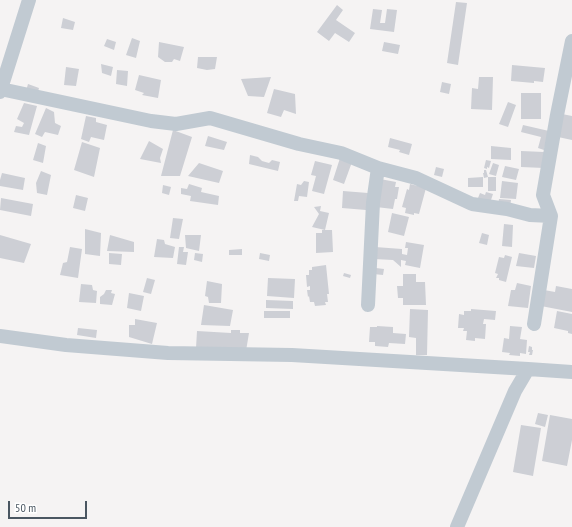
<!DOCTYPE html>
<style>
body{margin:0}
#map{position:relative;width:572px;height:527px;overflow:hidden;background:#f5f3f3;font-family:"PT Sans Narrow",sans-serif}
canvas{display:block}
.scale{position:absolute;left:8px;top:501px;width:79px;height:18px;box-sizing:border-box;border:2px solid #4a5661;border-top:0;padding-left:5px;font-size:12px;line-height:14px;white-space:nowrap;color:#4a5661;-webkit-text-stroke:3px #fff;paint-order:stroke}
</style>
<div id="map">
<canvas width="572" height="527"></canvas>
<div class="scale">50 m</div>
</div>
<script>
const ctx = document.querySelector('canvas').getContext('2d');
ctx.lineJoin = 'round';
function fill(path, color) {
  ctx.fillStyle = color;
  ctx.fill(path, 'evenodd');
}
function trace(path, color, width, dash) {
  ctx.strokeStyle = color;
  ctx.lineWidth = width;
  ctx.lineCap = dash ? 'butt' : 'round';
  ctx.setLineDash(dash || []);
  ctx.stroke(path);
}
fill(new Path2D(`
 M 456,2 L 467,3 L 458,65 L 447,63 Z
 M 337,5 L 343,10 L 336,20 L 355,33 L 349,42 L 335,33 L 329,41 L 317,32 Z
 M 373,9 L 382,10 L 380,23 L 385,23 L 387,9 L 397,10 L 394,32 L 370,29 Z
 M 63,18 L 75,22 L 73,30 L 61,28 Z
 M 132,38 L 140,41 L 136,58 L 126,55 Z
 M 107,39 L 116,42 L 114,50 L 104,46 Z
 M 159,42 L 184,47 L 180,61 L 174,59 L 172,62 L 165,62 L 158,57 Z
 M 384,42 L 400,45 L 398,54 L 382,51 Z
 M 198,57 L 217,57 L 215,69 L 207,70 L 197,68 Z
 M 101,64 L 113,67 L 111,76 L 102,73 Z
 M 512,65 L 545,68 L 543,82 L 534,81 L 534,83 L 511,81 Z
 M 66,67 L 79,69 L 76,86 L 64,85 Z
 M 117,70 L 128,71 L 127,86 L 116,84 Z
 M 139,75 L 161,80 L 158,98 L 142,95 L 144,93 L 135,90 Z
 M 271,77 L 264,97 L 248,96 L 241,79 Z
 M 479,77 L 493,77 L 492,110 L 471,109 L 472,88 L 478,89 Z
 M 442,82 L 451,84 L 449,94 L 440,92 Z
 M 28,84 L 39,88 L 37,95 L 26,91 Z
 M 274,89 L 295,94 L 296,114 L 284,110 L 281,117 L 267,113 Z
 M 521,93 L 541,93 L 541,119 L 521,119 Z
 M 508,102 L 516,105 L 508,127 L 499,124 Z
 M 24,103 L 37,106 L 29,135 L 14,132 L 16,126 L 22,127 L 24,123 L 17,119 Z
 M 46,108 L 54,112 L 55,123 L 61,126 L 58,135 L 45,132 L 42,137 L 35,134 Z
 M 562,114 L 572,116 L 572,140 L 558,137 Z
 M 86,116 L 96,118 L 96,122 L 107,125 L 104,140 L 91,137 L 89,142 L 81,139 Z
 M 523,125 L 549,131 L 544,150 L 538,148 L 541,137 L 521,132 Z
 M 173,130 L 192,137 L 180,176 L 161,176 Z
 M 208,136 L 227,142 L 224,150 L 205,146 Z
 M 390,138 L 412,144 L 409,155 L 399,152 L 400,150 L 388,147 Z
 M 149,141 L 163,149 L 160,158 L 161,163 L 140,159 Z
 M 82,142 L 100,148 L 94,177 L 74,170 Z
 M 38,143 L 46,146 L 43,163 L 33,160 Z
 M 491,146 L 511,148 L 511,160 L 491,159 Z
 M 521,151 L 544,152 L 544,168 L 521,167 Z
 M 250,155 L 258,157 L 262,161 L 269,163 L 272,160 L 280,162 L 278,171 L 249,164 Z
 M 340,158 L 352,162 L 344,184 L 333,180 Z
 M 486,160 L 491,161 L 489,168 L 487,167 L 487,169 L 484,168 Z
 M 315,161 L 332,165 L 324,194 L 312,191 L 316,176 L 311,175 Z
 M 199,163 L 223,171 L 219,183 L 188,176 Z
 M 493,163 L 499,165 L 496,176 L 489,174 Z
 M 505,166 L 519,169 L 516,180 L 502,177 Z
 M 436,167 L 444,169 L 442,177 L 434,175 Z
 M 484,170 L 486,170 L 488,177 L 484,178 L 483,173 L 484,173 Z
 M 41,171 L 51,175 L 47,195 L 37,193 L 36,183 Z
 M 2,173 L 25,178 L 23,190 L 0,186 L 0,180 Z
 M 483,177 L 483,187 L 468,187 L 468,178 Z
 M 488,177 L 496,177 L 496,191 L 488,191 Z
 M 380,179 L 396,182 L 395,187 L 399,187 L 397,199 L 395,199 L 393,209 L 376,207 Z
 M 304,181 L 309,182 L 307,197 L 299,196 L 298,201 L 294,201 L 297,184 L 301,185 Z
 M 502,181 L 518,183 L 516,199 L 500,198 Z
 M 189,184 L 202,188 L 201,192 L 219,196 L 218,205 L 190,201 L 191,196 L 181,194 L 181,188 L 187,189 Z
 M 410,184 L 426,188 L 419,214 L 414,213 L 414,215 L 405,213 L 406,208 L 402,207 L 407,189 L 409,190 Z
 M 163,185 L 171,187 L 169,195 L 162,193 Z
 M 343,191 L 368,193 L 366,210 L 342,208 Z
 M 486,192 L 493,194 L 490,203 L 479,200 L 480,198 L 478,198 L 480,193 L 485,195 Z
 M 76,195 L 88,198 L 85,211 L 73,208 Z
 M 1,198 L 33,204 L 31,216 L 0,210 Z
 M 499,199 L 511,200 L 510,208 L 498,206 Z
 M 321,206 L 320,211 L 329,213 L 325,230 L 312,227 L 319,214 L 314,207 Z
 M 392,213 L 409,217 L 404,236 L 388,232 Z
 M 173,218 L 183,219 L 179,239 L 170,238 Z
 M 504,224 L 513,225 L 512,247 L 502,246 Z
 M 85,229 L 101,233 L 100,256 L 85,254 Z
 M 322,230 L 332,230 L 333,252 L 316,253 L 316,233 L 322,233 Z
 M 482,233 L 489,235 L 487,245 L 479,243 Z
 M 0,235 L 31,244 L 24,263 L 0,258 Z
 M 110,235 L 134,242 L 134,252 L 107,251 Z
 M 185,235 L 201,235 L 199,251 L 186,248 Z
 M 157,239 L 164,240 L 165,244 L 175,247 L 173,258 L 154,257 Z
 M 406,242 L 424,245 L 420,268 L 405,265 L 406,261 L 401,260 L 401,267 L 393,260 L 374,259 L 375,247 L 402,249 L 402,258 L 402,254 L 407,255 L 408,248 L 405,248 Z
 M 70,247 L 82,249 L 78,278 L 60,275 L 63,263 L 67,262 Z
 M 179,247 L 184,247 L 183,252 L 188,252 L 186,265 L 177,264 Z
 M 242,249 L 242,255 L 229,255 L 229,250 Z
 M 109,253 L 122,254 L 121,265 L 109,264 Z
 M 195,253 L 203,254 L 202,262 L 194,260 Z
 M 260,253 L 270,255 L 269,261 L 259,259 Z
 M 519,253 L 536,256 L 534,268 L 516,266 Z
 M 505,255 L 512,257 L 506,282 L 499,280 L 499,278 L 496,278 L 498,274 L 495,273 L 499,257 L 504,258 Z
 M 326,265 L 329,294 L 327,294 L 328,302 L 325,302 L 326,305 L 315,306 L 314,302 L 310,302 L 309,296 L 308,297 L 307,290 L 310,290 L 310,286 L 307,287 L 306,275 L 309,275 L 309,270 L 312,270 L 312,267 Z
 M 376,268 L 384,269 L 383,275 L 373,274 Z
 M 344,273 L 351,275 L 350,278 L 343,276 Z
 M 403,274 L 416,274 L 416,282 L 425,282 L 426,305 L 403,305 L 403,298 L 398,298 L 397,286 L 403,286 Z
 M 147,278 L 155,280 L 151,294 L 143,292 Z
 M 268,278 L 295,279 L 294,298 L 267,296 Z
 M 207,281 L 222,284 L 221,303 L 209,303 L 208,297 L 205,296 Z
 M 517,283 L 531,286 L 528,308 L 508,306 L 511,290 L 515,290 Z
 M 81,284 L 92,285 L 93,290 L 97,291 L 96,303 L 79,302 Z
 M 556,286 L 572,289 L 572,312 L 541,306 L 544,290 L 555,292 Z
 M 106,290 L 112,290 L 111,293 L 115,294 L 112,305 L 100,304 L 100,297 L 104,294 Z
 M 129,293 L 144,296 L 141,311 L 127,308 Z
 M 266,300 L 293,301 L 293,309 L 266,308 Z
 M 204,305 L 233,310 L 230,326 L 201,325 Z
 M 410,309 L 428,310 L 427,355 L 416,355 L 416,338 L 409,337 Z
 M 471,309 L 496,311 L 495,320 L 484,319 L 483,324 L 486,324 L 485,339 L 475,338 L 475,341 L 466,340 L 467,331 L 463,331 L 464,328 L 458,328 L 459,314 L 464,315 L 464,311 L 471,311 Z
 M 264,311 L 290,311 L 290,318 L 264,318 Z
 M 557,311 L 572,314 L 572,334 L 568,333 L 568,331 L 554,328 Z
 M 135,319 L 157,323 L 152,344 L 129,337 L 129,325 L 135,325 Z
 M 377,326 L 393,327 L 393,333 L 406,334 L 405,344 L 389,343 L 388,347 L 375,346 L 375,342 L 369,342 L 370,327 L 377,327 Z
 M 510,326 L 522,327 L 520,339 L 527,340 L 526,354 L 520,353 L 520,356 L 509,355 L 510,353 L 502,352 L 504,338 L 509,339 Z
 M 78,328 L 97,330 L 96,338 L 77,335 Z
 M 231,330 L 240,330 L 240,333 L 249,333 L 246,351 L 196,348 L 197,331 L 231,333 Z
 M 529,346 L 532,347 L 532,350 L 533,350 L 532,355 L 529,355 L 530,352 L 528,352 Z
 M 538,413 L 548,415 L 545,427 L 535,424 Z
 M 550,415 L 572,419 L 572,440 L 567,466 L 542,461 Z
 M 521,425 L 541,428 L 533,476 L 513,472 Z`), '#cdcfd5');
trace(new Path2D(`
 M 1,89 L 151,121 L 176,124 L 210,118 L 299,144 L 341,153 L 378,168 L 416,178 L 472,204 L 507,209 L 530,215 L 551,216 L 543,195 L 557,115 L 572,41
 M 0,92 L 29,0
 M 368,305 L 373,203 L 378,168
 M 534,324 L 551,216
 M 0,336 L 66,345 L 168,353 L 292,355 L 528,369
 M 457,527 L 515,391 L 528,369 L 572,372`), '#c1cad2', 14);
</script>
